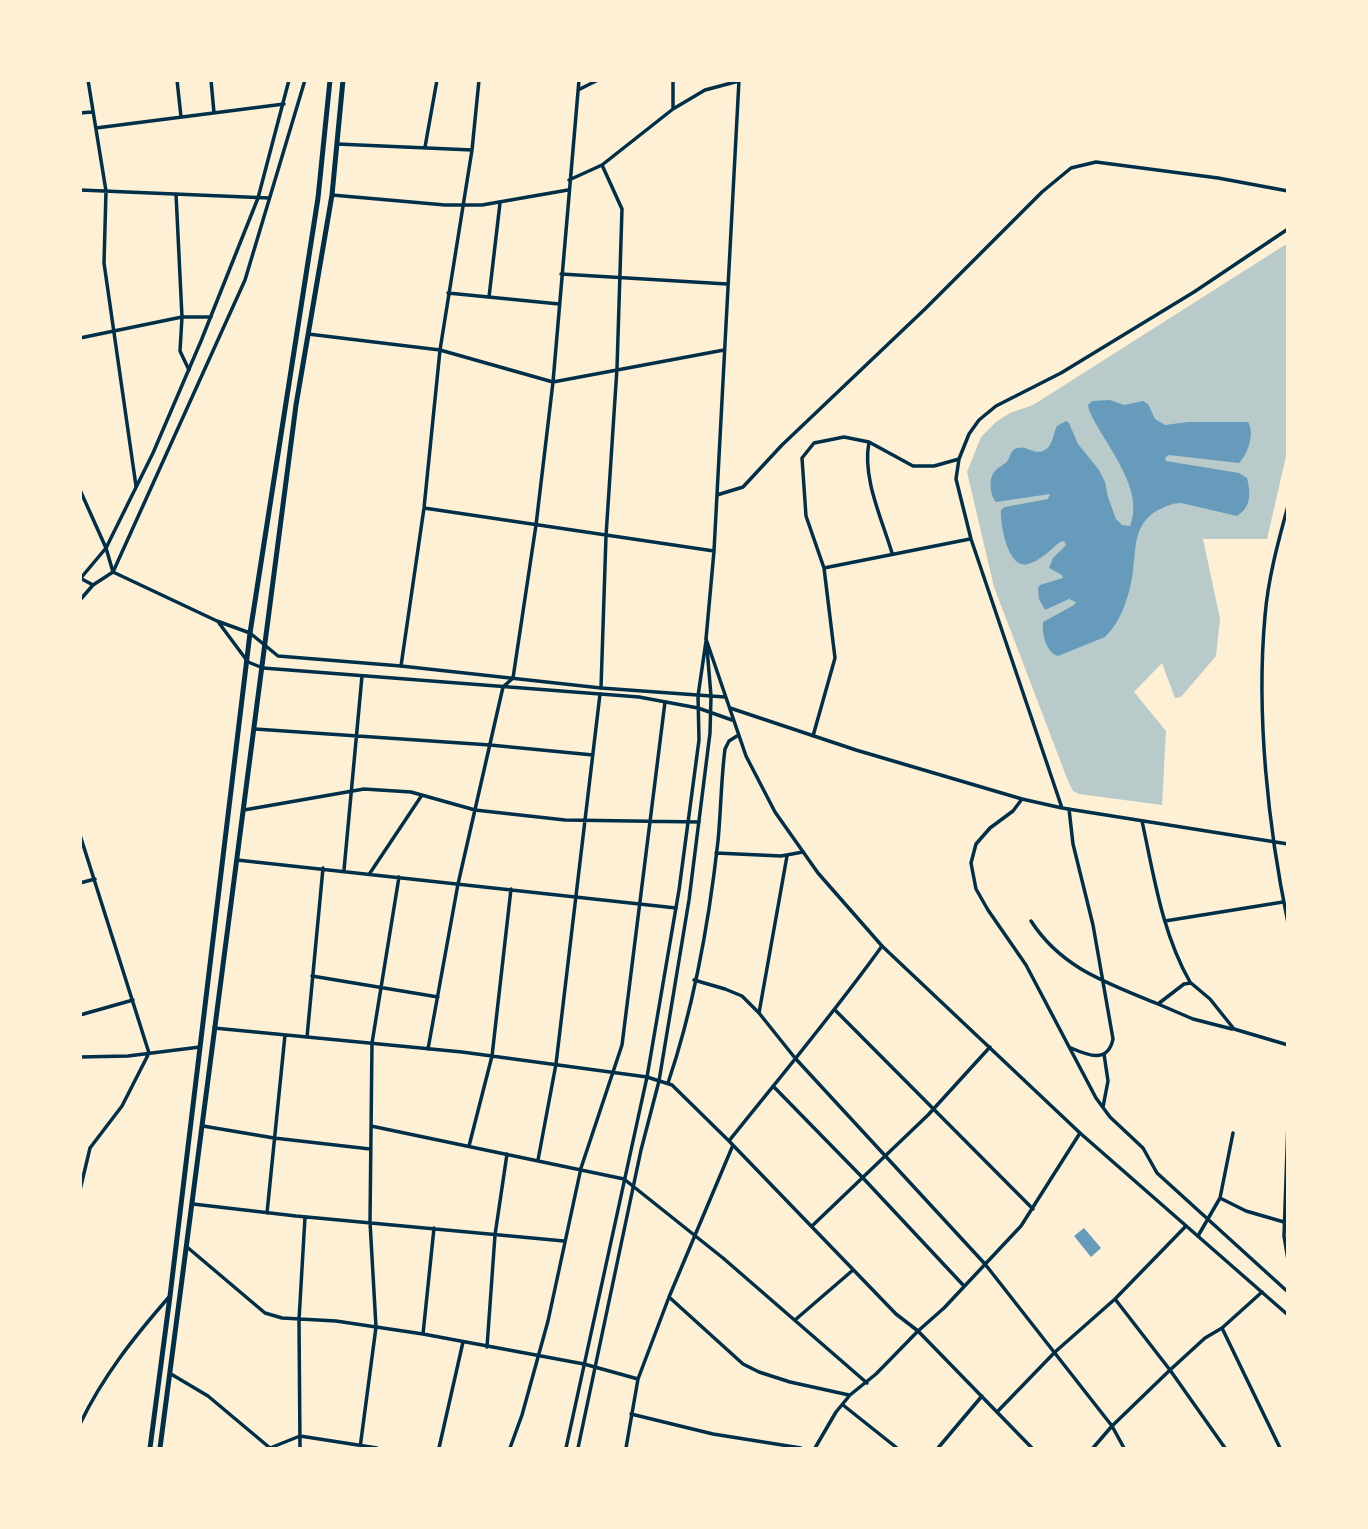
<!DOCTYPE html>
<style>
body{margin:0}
#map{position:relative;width:1368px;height:1529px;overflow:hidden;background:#fdf0d5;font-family:"Source Serif 4",serif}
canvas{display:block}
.frame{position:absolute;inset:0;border:82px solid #fdf0d5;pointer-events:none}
</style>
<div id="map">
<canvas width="1368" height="1529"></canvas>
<div class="frame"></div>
</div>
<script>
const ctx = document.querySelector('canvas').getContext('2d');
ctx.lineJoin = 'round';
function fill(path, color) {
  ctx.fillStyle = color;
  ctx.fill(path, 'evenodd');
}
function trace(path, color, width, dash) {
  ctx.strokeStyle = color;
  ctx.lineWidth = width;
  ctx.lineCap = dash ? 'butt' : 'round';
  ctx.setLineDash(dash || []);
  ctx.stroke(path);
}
fill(new Path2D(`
 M 1285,245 L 1287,246 L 1287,452 L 1267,539 L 1203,539 L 1220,619 L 1216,656 L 1181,697 L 1175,698 L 1162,663 L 1134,692 L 1166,731 L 1162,805 L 1079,794 L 1073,791 L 1068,781 L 994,587 L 967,472 L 981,437 L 996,422 L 1010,413 L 1033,405 Z`), '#b9caca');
fill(new Path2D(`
 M 1110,400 L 1124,405 L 1143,401 L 1148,404 L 1155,419 L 1165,425 L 1188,422 L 1248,422 C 1255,433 1248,454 1239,463 L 1169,455 L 1165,458 L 1166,461 L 1239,473 L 1247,478 C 1251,494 1251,507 1237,516 L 1181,503 C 1173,503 1167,506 1160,509 C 1134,522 1136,546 1133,571 C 1130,593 1122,621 1105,637 L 1058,656 C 1046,652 1042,635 1043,622 L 1074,605 L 1076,602 L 1069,599 L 1045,610 L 1039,599 L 1038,588 L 1040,585 L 1063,578 L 1062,575 L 1049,568 L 1053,558 L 1066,545 L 1064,541 L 1060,542 C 1050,550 1040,561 1028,564 C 1008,570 1000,524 1001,510 L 1005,507 L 1048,499 L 1050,494 L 996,502 C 990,495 988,478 995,471 C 999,466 1005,465 1008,460 C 1011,455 1011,449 1018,448 C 1027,445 1035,456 1045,450 C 1053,446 1053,433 1057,426 L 1066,421 L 1069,423 L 1078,444 L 1099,470 L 1105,482 L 1108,497 L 1116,519 L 1122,525 L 1130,526 C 1146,488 1103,443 1089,410 L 1088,405 L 1092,401 Z
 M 1084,1228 L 1101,1248 L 1091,1257 L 1074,1236 Z`), '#669bbc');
trace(new Path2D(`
 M 88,80 L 106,191 L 104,263 L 136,486
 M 177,80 L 181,117
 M 211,80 L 214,113
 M 673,80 L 673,109
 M 578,90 L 598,80
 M 80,113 L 92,112
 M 96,128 L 284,104
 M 337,144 L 472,150
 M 425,147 L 437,80
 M 569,180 L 602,165 L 673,109 L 705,90 L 739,81
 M 80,190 L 269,198
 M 176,194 L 182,317 L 180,351 L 189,370
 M 332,195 L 445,205 L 482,205 L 568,190
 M 561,274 L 727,284
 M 448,293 L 559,304
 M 489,297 L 500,203
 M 308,334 L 440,350 L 553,382 L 724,350
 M 80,338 L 182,317 L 211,317
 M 869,442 C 862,478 882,519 892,553
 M 80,490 L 106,548 L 113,572
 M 717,495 L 743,487 L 782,445 L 925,309 L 1042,192 L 1071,168 L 1096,162 L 1218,178 L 1288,191
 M 424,508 L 714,551
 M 824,568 L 970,539
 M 80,578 L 93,585
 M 706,639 L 714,551 L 739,80
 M 401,666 L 424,508 L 440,350 L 472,150 L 479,80
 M 601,688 L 606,536 L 617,368 L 622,209 L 602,165
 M 730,708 L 856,750 L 1022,799 L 1062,808 L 1288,844
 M 255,729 L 490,745 L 593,755
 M 813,736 L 835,658 L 824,568 L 806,516 L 802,458 L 814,443 L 844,437 L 869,442 L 913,466 L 934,466 L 959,459
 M 1022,799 L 1013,811 L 990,828 L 976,844 L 971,863 L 976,889 L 988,910 L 1026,965 L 1096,1098 L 1110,1117 L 1143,1148 L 1157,1173 L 1288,1292
 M 1062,808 L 971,539 L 956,479 L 959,459 L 969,434 L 979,420 L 996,406 L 1061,373 L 1194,292 L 1288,229
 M 1069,809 L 1073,844 L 1093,925 L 1113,1039 C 1108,1064 1087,1055 1071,1048
 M 244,810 L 364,789 L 411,792 L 475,810 L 565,820 L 699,822
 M 1142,821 C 1154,876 1162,933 1190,982
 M 80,835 L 149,1053 L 122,1106 L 90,1148 L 80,1190
 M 716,853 L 781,856 L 803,852
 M 237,860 L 676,908
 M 344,870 L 362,676
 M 370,873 L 422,795
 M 80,883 L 95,879
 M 1031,921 C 1062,969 1108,983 1158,1004 L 1184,984 L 1191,983 L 1210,999 L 1234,1029 L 1288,1045
 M 1165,921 L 1283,902
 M 312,976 L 438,997
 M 694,980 L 725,989 L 742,996 L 759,1013 L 795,1058 L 985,1264 L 1112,1426 L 1124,1448
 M 1158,1004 L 1193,1019 L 1232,1029
 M 835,1010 L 1033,1209
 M 759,1013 L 787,856
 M 80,1015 L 133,1000
 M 214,1028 L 462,1052 L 647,1077 L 672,1085 L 729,1141 L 896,1314 L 918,1331 L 1032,1448
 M 307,1037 L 323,868
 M 428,1049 L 458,884 L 503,687 L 513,678 L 536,525 L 553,382 L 579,80
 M 80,1057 L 128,1056 L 200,1047
 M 668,1083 C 694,1006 709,922 718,841 C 721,810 721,780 725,749 L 729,741 L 737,736
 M 773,1086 L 863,1178 L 964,1286
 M 1103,1107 L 1108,1081 L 1104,1054
 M 203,1126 L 274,1138 L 370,1149
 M 371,1126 L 624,1179 L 723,1258 L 867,1383
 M 729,1141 C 781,1076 834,1013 882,946
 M 469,1146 L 492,1056 L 511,889
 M 538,1160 L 556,1064 L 600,694
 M 1220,1198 L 1246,1211 L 1284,1222
 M 193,1204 L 296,1216 L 564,1241
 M 267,1213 L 285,1035
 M 812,1226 L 928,1115 L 990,1047
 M 1198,1236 L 1220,1198 L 1233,1133
 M 187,1247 L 265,1313 L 282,1318 L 336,1321 L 423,1334 L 584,1364 L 638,1379
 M 669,1297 L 743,1364 L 759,1372 L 790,1382 L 849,1395
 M 1115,1299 L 1170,1370 L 1225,1448
 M 795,1320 L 853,1270
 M 1222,1328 L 1280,1448
 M 423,1334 L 434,1228
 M 487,1347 L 495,1235 L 507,1154
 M 171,1374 L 208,1396 L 270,1448
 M 843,1405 L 897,1448
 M 997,1412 L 1055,1352 L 1115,1299 L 1186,1226
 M 631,1414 L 713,1434 L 801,1448
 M 80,1424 C 103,1376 134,1337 169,1297
 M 270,1448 L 300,1436 L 377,1448
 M 300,1448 L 299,1320 L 305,1217
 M 360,1448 L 376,1327 L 370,1222 L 372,1043 L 399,877
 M 439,1448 L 463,1342
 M 510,1448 L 522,1415 L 548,1321 L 581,1168 L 622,1045 L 665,702
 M 626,1448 L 638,1379 L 669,1297 L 733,1145
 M 815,1448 L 836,1412 L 850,1395 L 876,1374 L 918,1331 L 944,1308 L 1021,1226 L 1080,1133
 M 938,1448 L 982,1396
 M 1093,1448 L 1112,1426 L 1170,1370 L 1205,1338 L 1222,1328 L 1262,1292`), '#003049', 3.5);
trace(new Path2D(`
 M 1288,506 C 1278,542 1268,579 1265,616 C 1256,714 1268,827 1288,923
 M 113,572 L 217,621 L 250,633 L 278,656 L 401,666 L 601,688 L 725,697
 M 80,579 L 106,548 L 153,453 L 201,341 L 258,198 L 289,80
 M 80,600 L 93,585 L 113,572 L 245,280 L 305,80
 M 219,623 L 248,662 L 263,668 L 639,697 L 698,708 L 732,720
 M 706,639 L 746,756 L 775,812 L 818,873 L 882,946 L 1080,1133 L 1288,1315
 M 1288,1122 L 1284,1236 L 1288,1260
 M 566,1448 L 647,1077 L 679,890 L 699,740 L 698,696 L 706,641
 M 578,1448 L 641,1150 L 659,1081 L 689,900 L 710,733 L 711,696 L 707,648`), '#003049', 3.5);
trace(new Path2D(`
 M 150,1448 L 170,1296 L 250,633 L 318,198 L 330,80
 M 160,1448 L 296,405 L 332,195 L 343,80`), '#003049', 5);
</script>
